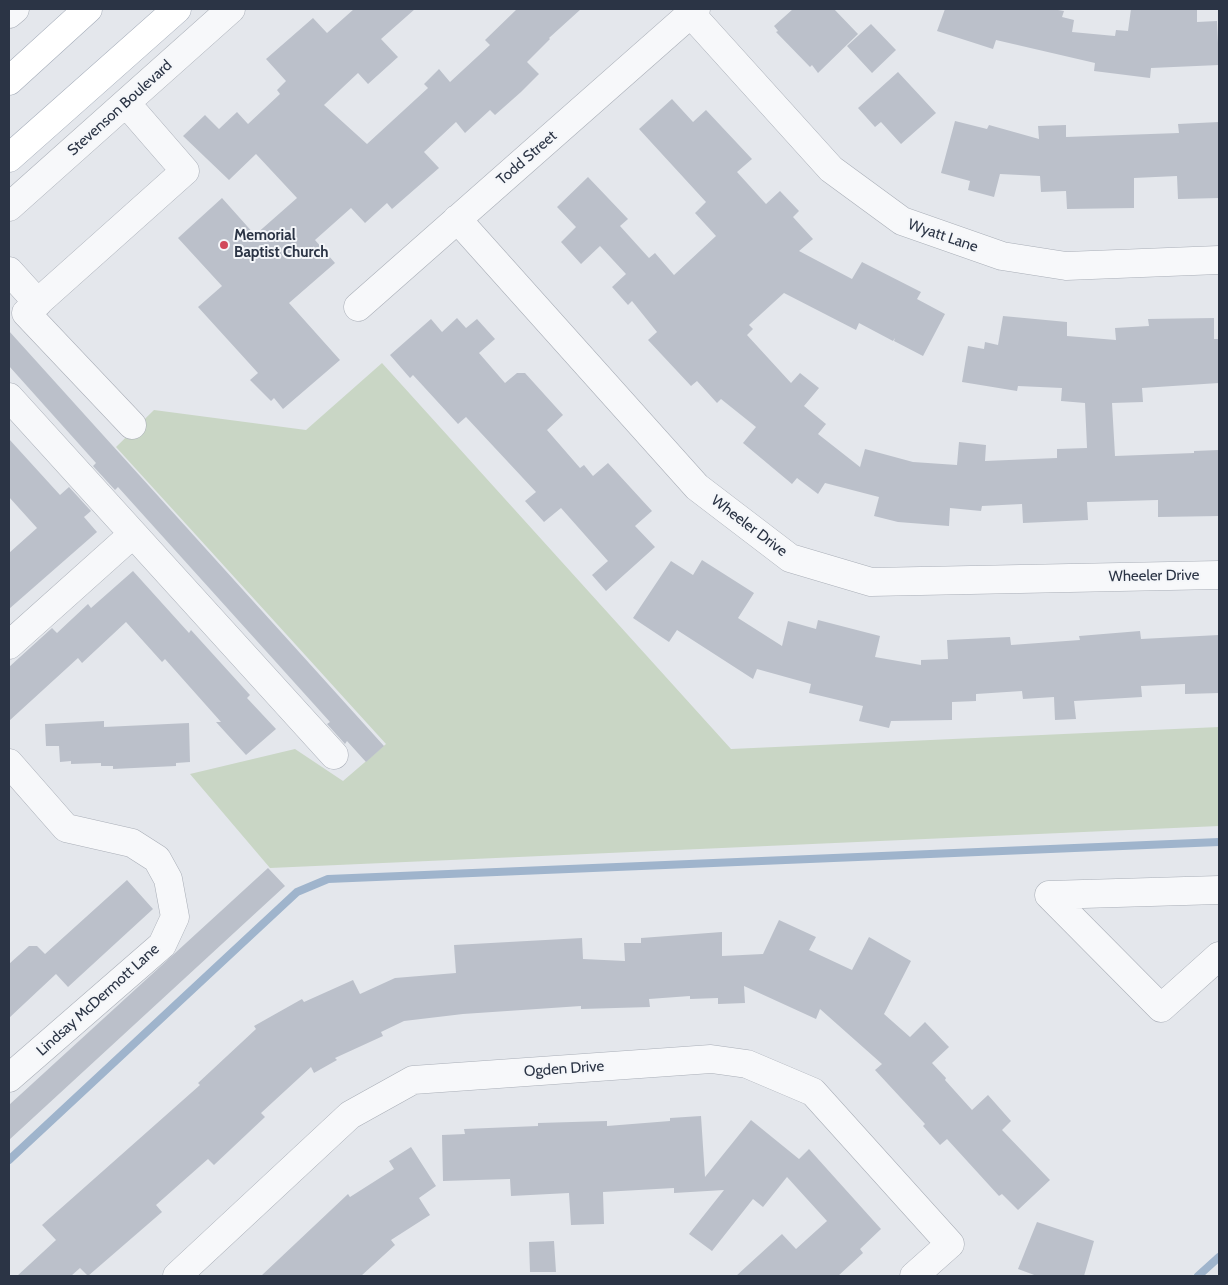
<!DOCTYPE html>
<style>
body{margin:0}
#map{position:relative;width:1228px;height:1285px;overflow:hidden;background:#e4e7ec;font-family:Cabin,sans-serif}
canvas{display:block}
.frame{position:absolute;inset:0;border:10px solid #2b3445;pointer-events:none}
</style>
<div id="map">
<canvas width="1228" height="1285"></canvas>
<div class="frame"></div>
</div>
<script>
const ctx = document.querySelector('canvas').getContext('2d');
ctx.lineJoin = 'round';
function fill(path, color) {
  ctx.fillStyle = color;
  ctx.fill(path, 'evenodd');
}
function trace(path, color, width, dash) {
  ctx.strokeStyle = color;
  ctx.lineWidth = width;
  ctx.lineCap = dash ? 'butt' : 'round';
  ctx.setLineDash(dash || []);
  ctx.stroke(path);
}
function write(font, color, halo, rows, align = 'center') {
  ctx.font = font + ' Cabin,sans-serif';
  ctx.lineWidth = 4;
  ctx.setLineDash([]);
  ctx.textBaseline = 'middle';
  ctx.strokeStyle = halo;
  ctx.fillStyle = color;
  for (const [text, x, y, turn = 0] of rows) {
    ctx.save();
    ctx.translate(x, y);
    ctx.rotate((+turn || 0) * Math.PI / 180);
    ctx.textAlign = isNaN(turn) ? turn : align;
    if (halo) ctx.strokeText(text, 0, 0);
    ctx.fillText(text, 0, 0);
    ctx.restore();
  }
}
fill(new Path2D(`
 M 382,363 L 731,749 L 1219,727 L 1219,826 L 270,868 L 190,774 L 295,749 L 343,781 L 386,744 L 116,447 L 154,410 L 306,430 Z`), '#c9d6c5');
trace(new Path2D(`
 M 9,1160 L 297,892 L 328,879 L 1219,842
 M 1198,1276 L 1219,1257`), '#9fb4cc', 8);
fill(new Path2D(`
 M 354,9 L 415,9 L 381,39 L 398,57 L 368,84 L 358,73 L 324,105 L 367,144 L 428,88 L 424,84 L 439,69 L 450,82 L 490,45 L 485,40 L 517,9 L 581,9 L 549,38 L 550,39 L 527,62 L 539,74 L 521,92 L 495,115 L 490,110 L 465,133 L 456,122 L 424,152 L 439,168 L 392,209 L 387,203 L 365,223 L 351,208 L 315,240 L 335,263 L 289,303 L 340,360 L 283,409 L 274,398 L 271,401 L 250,380 L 258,373 L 198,307 L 222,286 L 178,238 L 222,198 L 255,235 L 297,198 L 256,154 L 229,180 L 183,136 L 205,115 L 219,129 L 237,112 L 248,124 L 280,94 L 277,90 L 286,81 L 266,59 L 313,18 L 327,33 Z
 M 793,9 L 834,9 L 858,34 L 818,73 L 812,65 L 810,67 L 776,32 L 778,31 L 774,26 Z
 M 945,9 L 1052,9 L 1064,11 L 1062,17 L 1074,20 L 1072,32 L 1115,36 L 1116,30 L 1128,31 L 1131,9 L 1197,9 L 1197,22 L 1217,21 L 1219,65 L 1151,68 L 1150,78 L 1094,71 L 1095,63 L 996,40 L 993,49 L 937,31 Z
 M 871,24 L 896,50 L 872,73 L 847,46 Z
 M 898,72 L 936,113 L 901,144 L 881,122 L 875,127 L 858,108 Z
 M 672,99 L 693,122 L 706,110 L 752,159 L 737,172 L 766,204 L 780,191 L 799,211 L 793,217 L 813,239 L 799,251 L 852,279 L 862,262 L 921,292 L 917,299 L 945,314 L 923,356 L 894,341 L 895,338 L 893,341 L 859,323 L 856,330 L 784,293 L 749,325 L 753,329 L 747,335 L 791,383 L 800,373 L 819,388 L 804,406 L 826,424 L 818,434 L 860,467 L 865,449 L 913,462 L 957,465 L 959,442 L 986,445 L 985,461 L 1057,458 L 1057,449 L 1087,448 L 1085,403 L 1061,401 L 1062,388 L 1018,386 L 1017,391 L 962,382 L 968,346 L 984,349 L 985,342 L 998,345 L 1003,316 L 1067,322 L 1067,336 L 1116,340 L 1115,328 L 1149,326 L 1148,319 L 1214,318 L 1214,339 L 1219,339 L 1219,383 L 1142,388 L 1143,402 L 1112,403 L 1115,456 L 1194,453 L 1194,451 L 1219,450 L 1219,516 L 1158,517 L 1158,500 L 1087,502 L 1088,520 L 1023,523 L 1022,504 L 982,506 L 981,511 L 950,508 L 949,526 L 898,522 L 874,516 L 879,497 L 825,483 L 818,494 L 797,478 L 792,484 L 743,443 L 756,427 L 721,399 L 717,403 L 697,381 L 691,386 L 648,340 L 657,332 L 632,301 L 628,305 L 612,287 L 626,274 L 600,246 L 581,264 L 561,242 L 576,227 L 557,207 L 588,177 L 628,219 L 620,226 L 649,258 L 655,253 L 674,275 L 716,236 L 695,213 L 706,202 L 639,129 Z
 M 955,121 L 987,129 L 989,125 L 1039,139 L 1038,126 L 1066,125 L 1066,137 L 1179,133 L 1178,124 L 1219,122 L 1219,198 L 1178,199 L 1177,176 L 1134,178 L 1134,208 L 1067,209 L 1066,191 L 1041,192 L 1040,176 L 1000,174 L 994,197 L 968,190 L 970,181 L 941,173 Z
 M 457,318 L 466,328 L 477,319 L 495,339 L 479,353 L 505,383 L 517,373 L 525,373 L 563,415 L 547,430 L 580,468 L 584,465 L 593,476 L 608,463 L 652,511 L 635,526 L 655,547 L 606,591 L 592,575 L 608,561 L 561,508 L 544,522 L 525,501 L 536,492 L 466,417 L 458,424 L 413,375 L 410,378 L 390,355 L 431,319 L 442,332 Z
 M 9,331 L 384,746 L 366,762 L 347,741 L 345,744 L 327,724 L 330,722 L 118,487 L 115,490 L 93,466 L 96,463 L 9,366 Z
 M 9,439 L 60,495 L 69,487 L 91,511 L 84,517 L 97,532 L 9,609 L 9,553 L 37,528 L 9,497 Z
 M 702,560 L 754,593 L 738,618 L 782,646 L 788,621 L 816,629 L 818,620 L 880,636 L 875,657 L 921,665 L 921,660 L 948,659 L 947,640 L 1010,637 L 1011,645 L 1080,640 L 1079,636 L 1140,631 L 1141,639 L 1219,635 L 1219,693 L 1185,694 L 1185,684 L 1141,686 L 1142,697 L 1074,701 L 1076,719 L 1055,720 L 1054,697 L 1023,699 L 1022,691 L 976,694 L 976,701 L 952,702 L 952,720 L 891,721 L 889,728 L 859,721 L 863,706 L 809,693 L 811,684 L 757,669 L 753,679 L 677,630 L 669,642 L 633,618 L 671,561 L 693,575 Z
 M 133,571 L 189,633 L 191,630 L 250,695 L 247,698 L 276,729 L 246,755 L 216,722 L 221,722 L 165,659 L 162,662 L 126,622 L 82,663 L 78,658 L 9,721 L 9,667 L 52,628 L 57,633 L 88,604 L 91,608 Z
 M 104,721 L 104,727 L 189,723 L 190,762 L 176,763 L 176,766 L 113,769 L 113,766 L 101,766 L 101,763 L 71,764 L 71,761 L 60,762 L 59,746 L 46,746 L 45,724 Z
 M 268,868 L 285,886 L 9,1140 L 9,1105 Z
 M 127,880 L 153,909 L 68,987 L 56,974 L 9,1018 L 9,964 L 29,946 L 37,946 L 45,954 Z
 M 779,920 L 816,937 L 809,950 L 852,970 L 869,937 L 911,961 L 884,1014 L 910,1037 L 925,1022 L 949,1047 L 932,1063 L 946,1078 L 945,1080 L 972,1110 L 988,1095 L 1011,1121 L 1002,1130 L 1050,1180 L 1018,1210 L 1002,1194 L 999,1196 L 947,1139 L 940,1145 L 923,1126 L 925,1124 L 875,1070 L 882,1064 L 820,1009 L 816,1019 L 744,986 L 745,1003 L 718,1004 L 718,998 L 690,999 L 690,996 L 649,999 L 650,1007 L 581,1009 L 581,1006 L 463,1014 L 404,1021 L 381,1032 L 383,1036 L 335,1058 L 337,1060 L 314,1073 L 311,1067 L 261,1113 L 265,1117 L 214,1165 L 208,1159 L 156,1205 L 162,1212 L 88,1276 L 80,1268 L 71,1276 L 17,1276 L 56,1240 L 42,1225 L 200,1085 L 198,1083 L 256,1029 L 254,1026 L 302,999 L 304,1002 L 353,980 L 360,994 L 395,978 L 456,973 L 454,945 L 582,938 L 583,959 L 625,961 L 624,943 L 641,943 L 641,938 L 722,932 L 722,956 L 763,954 Z
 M 701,1116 L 705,1177 L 751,1120 L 799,1159 L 809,1149 L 881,1229 L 860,1249 L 863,1253 L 838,1276 L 736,1276 L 782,1234 L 796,1249 L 827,1221 L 787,1177 L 763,1207 L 753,1199 L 712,1251 L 689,1234 L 724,1190 L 674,1193 L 674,1188 L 603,1192 L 604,1224 L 571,1225 L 569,1193 L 511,1196 L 510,1179 L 443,1181 L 442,1135 L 465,1134 L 464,1129 L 538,1126 L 538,1123 L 607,1121 L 607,1126 L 670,1121 L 670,1118 Z
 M 411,1147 L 436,1186 L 419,1198 L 430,1215 L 391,1240 L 395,1245 L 361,1276 L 261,1276 L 348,1194 L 350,1197 L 394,1169 L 389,1161 Z
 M 1037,1222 L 1094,1241 L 1084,1276 L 1037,1276 L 1018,1269 Z
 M 554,1241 L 556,1272 L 530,1272 L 529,1242 Z`), '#bbc0ca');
const minor = new Path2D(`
 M 9,14 L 15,9
 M 691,14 L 831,169 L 902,221 L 1002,256 L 1066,266 L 1219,260
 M 126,103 L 185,171 L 26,313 L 132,425
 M 9,207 L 231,9
 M 457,219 L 697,487 L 790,558 L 871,582 L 1219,575
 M 9,271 L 38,303
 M 358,307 L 696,9
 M 9,397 L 334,755
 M 9,645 L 133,534
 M 9,763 L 66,828 L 132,843 L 157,859 L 168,879 L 175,917 L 162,945 L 9,1078
 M 1219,890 L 1049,895 L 1161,1008 L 1219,956
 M 177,1276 L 350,1115 L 413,1080 L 711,1059 L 747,1064 L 813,1092 L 950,1244 L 914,1276`);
const major = new Path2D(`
 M 9,81 L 88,9
 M 9,158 L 177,9`);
trace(minor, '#a9aeb7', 29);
trace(major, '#a3abb8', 29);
trace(minor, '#f7f8fa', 28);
trace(major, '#fff', 28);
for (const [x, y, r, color] of [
 [224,245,5,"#d1495b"]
]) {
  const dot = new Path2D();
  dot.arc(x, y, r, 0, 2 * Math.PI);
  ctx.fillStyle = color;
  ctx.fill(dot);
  trace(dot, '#f4f6f9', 2);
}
write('15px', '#2b3445', '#f4f6f9', [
 ["Stevenson Boulevard",120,108,-42],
 ["Todd Street",527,158,-41],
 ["Wyatt Lane",943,236,19],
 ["Wheeler Drive",749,526,37],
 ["Wheeler Drive",1154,576,-1],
 ["Lindsay McDermott Lane",98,1000,-42],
 ["Ogden Drive",564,1069,-4]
]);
write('bold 15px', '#2b3445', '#f4f6f9', [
 ["Memorial",234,236],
 ["Baptist Church",234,253]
], 'left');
</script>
